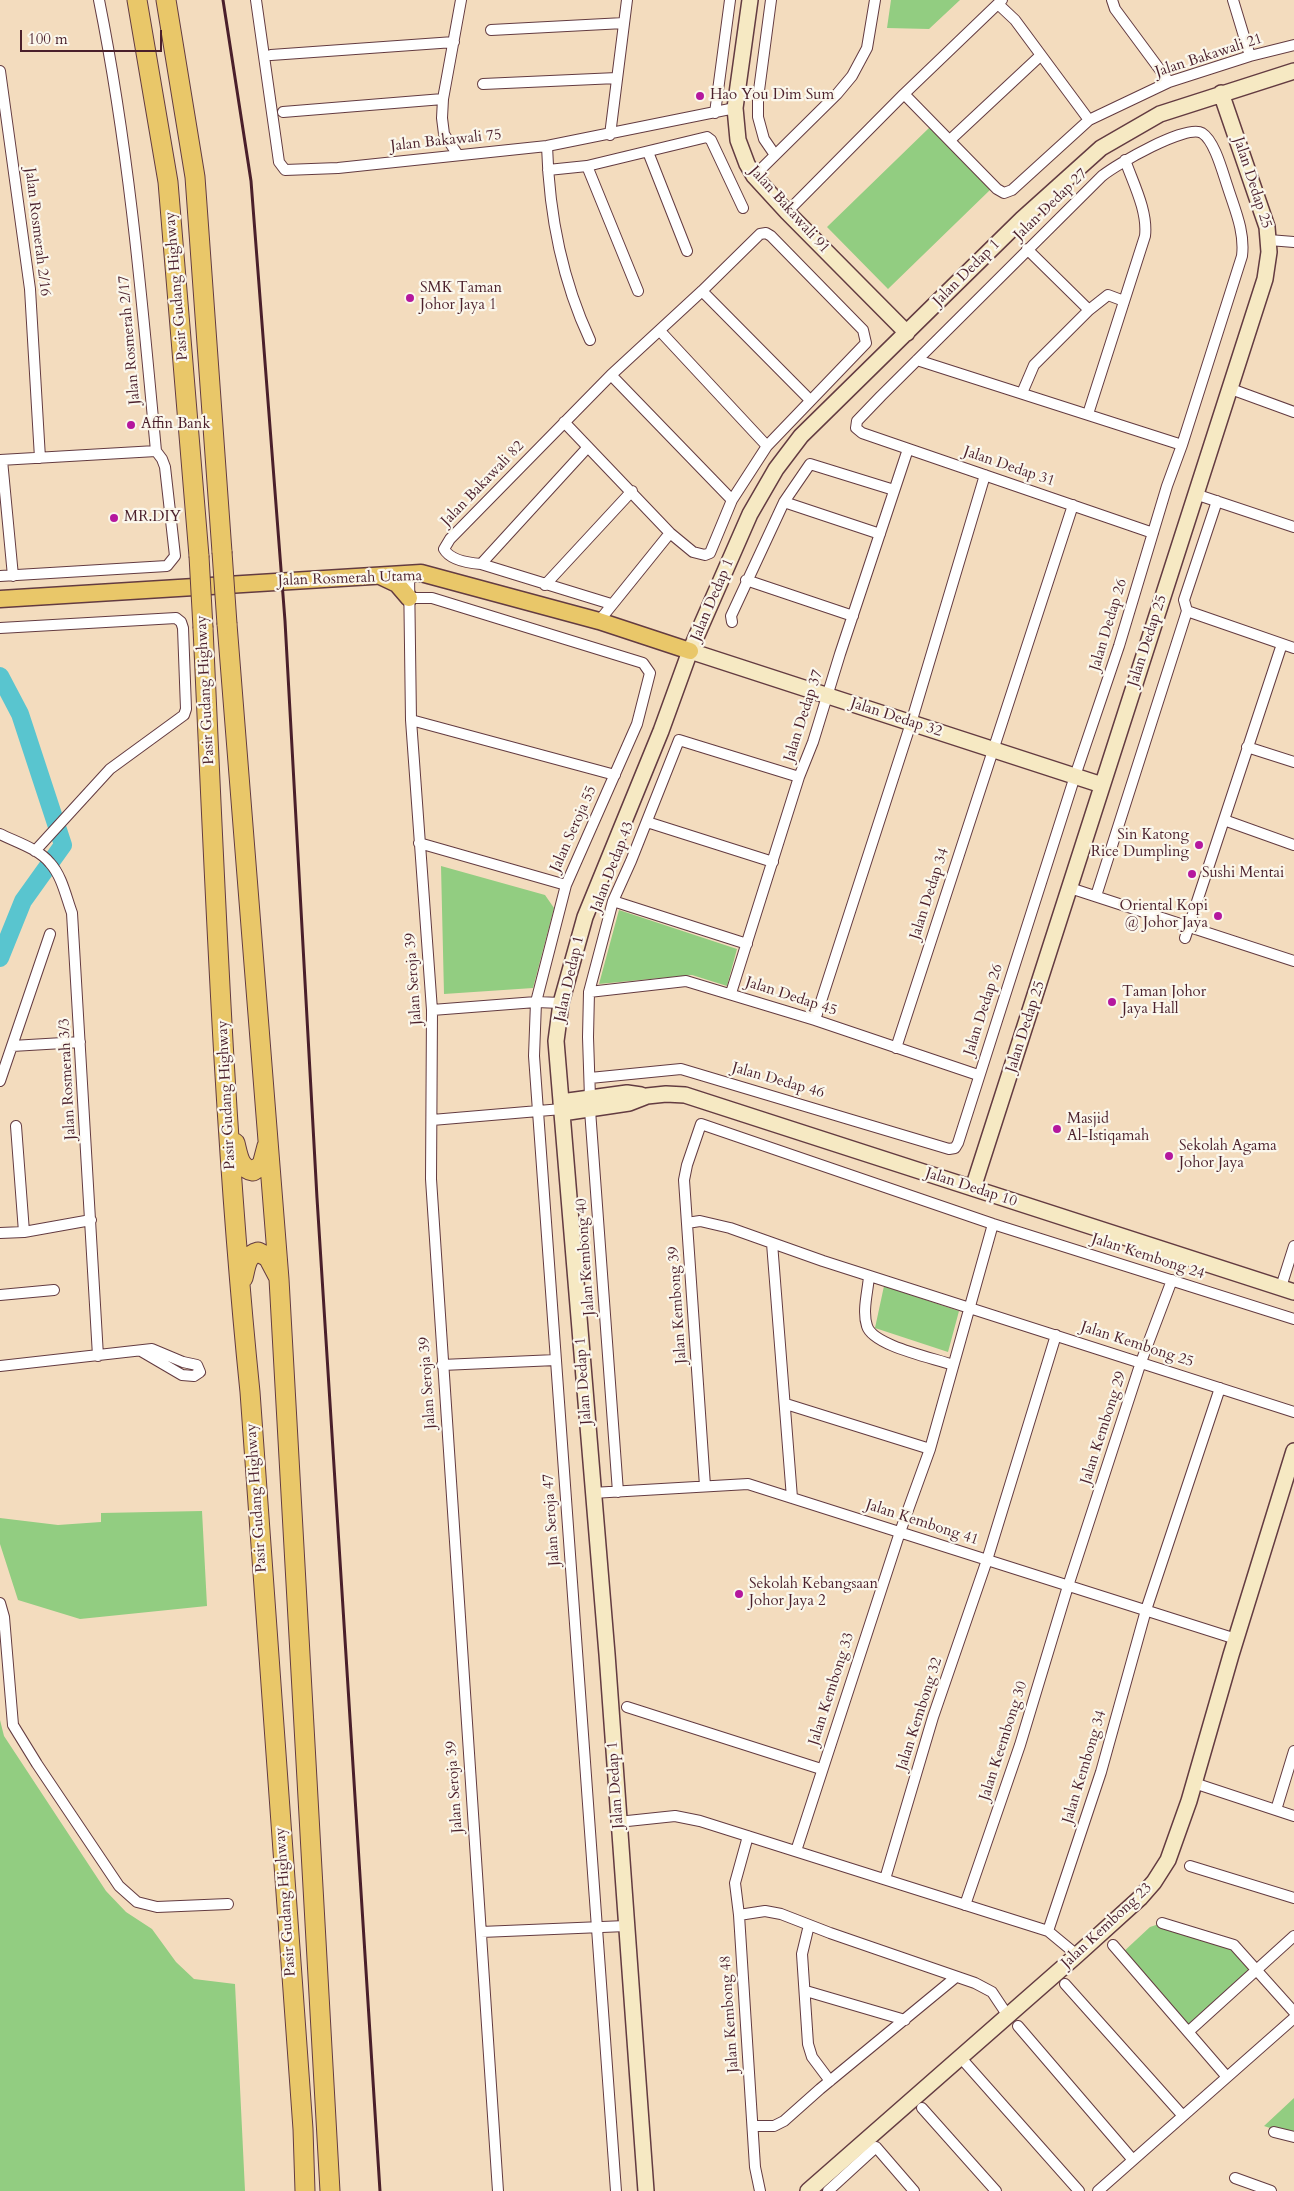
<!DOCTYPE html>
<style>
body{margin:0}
#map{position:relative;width:1294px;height:2191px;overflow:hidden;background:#f3dcbe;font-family:Cardo,serif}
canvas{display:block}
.scale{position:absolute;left:20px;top:30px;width:142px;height:22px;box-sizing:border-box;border:2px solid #4a1f2b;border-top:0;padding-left:6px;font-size:15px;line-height:18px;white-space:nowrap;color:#4a1f2b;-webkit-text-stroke:4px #fbf7ec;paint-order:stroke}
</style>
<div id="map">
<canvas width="1294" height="2191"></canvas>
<div class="scale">100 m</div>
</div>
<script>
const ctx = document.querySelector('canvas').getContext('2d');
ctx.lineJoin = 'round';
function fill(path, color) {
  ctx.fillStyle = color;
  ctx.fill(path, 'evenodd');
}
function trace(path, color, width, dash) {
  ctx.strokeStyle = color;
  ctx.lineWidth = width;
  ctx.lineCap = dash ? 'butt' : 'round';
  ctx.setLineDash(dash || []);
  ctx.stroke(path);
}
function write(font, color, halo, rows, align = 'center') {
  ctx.font = font + ' Cardo,serif';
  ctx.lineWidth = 4.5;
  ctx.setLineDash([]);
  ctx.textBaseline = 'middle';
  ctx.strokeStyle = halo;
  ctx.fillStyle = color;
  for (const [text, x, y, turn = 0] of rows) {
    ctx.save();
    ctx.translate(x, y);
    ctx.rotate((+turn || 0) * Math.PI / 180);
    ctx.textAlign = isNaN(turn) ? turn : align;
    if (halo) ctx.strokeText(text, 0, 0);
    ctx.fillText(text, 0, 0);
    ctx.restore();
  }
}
fill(new Path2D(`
 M 891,0 L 960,0 L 929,29 L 887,28 Z
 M 930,127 L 991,189 L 888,289 L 827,227 Z
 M 441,866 L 545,895 L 554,908 L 533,988 L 444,994 Z
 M 619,910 L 737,949 L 727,986 L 692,975 L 599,984 Z
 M 884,1286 L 959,1311 L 948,1352 L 875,1328 Z
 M 202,1511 L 207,1606 L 80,1619 L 18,1600 L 0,1544 L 0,1518 L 58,1525 L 101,1522 L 101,1513 Z
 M 0,1720 L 4,1736 L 106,1891 L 126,1912 L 152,1929 L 176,1962 L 194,1979 L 235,1984 L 245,2191 L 0,2191 Z
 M 1162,1923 L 1234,1945 L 1258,1970 L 1188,2032 L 1121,1954 L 1150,1927 Z
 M 1294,2098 L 1294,2136 L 1264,2126 Z`), '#92cd81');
trace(new Path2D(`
 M 0,676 L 20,714 L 63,845 L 23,901 L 0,958`), '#59c5cf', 18);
const street = new Path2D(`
 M 256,0 L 279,162 L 285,170 L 338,168 L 547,146 L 735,108
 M 771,0 L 758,98 L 758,117 L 764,139 L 775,155
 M 1112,0 L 1115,9 L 1169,82
 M 1233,0 L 1250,56
 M 998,4 L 1015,20 L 1089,120
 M 491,30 L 624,23
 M 271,55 L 454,42
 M 0,71 L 30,289 L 40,458
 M 483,84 L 617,78
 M 904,94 L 997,189 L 1004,193 L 1012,190 L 1089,120 L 1169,82 L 1250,56 L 1294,45
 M 283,112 L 443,99
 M 715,113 L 730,0
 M 610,135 L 627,0
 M 950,140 L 1040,56
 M 547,146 C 549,213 562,280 590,340
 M 648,152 L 687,251
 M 458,155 L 444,134 L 442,118 L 443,99 L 461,0
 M 587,166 L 638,291
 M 548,170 L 587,166 L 707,137 L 711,140 L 743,208
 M 754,176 L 837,94 L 852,76 L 867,48 L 875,0
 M 787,212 L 904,94 L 1002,0
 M 1269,240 L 1294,242
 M 1027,249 L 1089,310
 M 702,291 L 810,400
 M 660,331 L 767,446
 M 917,360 L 1182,445
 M 611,375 L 732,500
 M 1231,389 L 1294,412
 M 1022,393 L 1034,365 L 1089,310 L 1108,295 L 1124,301
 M 1088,414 L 1145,236 C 1148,211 1133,183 1125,160
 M 564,422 L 670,533 L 693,552 L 705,555 L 710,553 L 732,500 L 767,446 L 866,343 L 863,330 L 771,236 L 766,233 L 760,234 L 702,291 L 611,375 L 450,539 L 444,549 C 450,560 468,563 481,564 L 611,604
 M 0,460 L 156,451
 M 2,460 L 13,576
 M 1195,494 L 1294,527
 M 784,502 L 880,534
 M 481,564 L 588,447
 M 409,573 L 411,720 L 432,1010 L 431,1179 L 498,2191
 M 0,576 L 167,566 L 175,556 L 165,467 L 162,459 L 156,451 C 142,300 129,149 99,0
 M 746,580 L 853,616
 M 545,585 L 632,491
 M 409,598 L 432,598 L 643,663 L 650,673 L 637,724 L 566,885 L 536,1002 L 534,1056 L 616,2191
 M 1187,611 L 1184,600 L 1217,501
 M 1187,611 L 1294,648
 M 599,621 L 670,533
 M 732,622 L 731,616 L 784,502 L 810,464 L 894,490
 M 0,628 L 176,618 L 181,622 L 183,628 L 186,709 L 184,715 L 110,769 L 35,851
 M 411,720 L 615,775
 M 1247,747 L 1294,762
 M 1224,820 L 1294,845
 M 647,822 L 773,862
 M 0,834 C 16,842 39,849 50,863 C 62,876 66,897 72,913 L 98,1356
 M 419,843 L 566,885
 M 1070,888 L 1294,961
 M 1096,896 L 1187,611
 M 613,901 L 747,944
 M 1185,938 L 1282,644
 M 589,992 L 686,981 L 815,1020 L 978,1075
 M 731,993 L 799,777 L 813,742 L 840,654 L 908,449
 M 432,1010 L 536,1002 L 561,1003
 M 815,1020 L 911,723 L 985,475
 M 12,1046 L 80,1042
 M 896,1048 L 1073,505
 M 590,1078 L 681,1069 L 949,1149 L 955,1148 L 958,1143 L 1075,776 L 1119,646 L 1167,486 L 1182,445 L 1242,256 C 1245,232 1235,210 1228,188 C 1223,174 1215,141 1202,133 C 1186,124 1117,164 1102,176 L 881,396 L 857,421 L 856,428 L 862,433 L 1153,533
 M 0,1081 L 50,934
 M 590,1098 L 588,1037 L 589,992 L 613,901 L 631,861 L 679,740 L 799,777
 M 590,1110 L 618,1492
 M 432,1120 L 562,1109
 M 16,1126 L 24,1232
 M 687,1223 L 700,1221 L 730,1228 L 823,1261 L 1294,1412
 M 0,1233 L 24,1232 L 91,1220
 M 772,1243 L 792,1498
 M 869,1276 C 868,1291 862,1311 867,1326 C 873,1346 934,1358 953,1365
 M 1281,1287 L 1294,1246
 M 0,1295 L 54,1290
 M 442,1365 L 556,1360
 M 0,1366 L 152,1349 L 183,1362 L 197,1365 L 200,1372 L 194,1376 L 182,1375 L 141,1351
 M 786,1404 L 930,1449
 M 705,1486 L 684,1180 L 687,1165 L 701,1124 L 993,1224 L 1294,1319
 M 592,1493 L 748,1484 L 1236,1639
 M 0,1603 L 4,1617 L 13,1725 L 37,1764 L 119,1886 L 137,1902 L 157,1907 L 228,1904
 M 627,1707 L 821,1769
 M 1194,1783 L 1294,1816
 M 1276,1810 L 1294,1751
 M 618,1822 L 675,1816 L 700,1821 L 1048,1931 L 1077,1955
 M 748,1836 L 735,1883 L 739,1915 L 755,2167 L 760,2191
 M 796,1851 L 900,1532 L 930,1449 L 993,1224
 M 1190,1866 L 1294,1898
 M 885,1879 L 933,1717 L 987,1560 L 1056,1335
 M 965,1905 L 1020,1745 L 1068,1586 L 1141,1362 L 1172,1280
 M 739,1915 L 765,1911 L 781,1914 L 830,1933 L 975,1983 L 992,1992 L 1008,2016
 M 1162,1923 L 1234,1945 L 1294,2012
 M 809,1925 L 802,1954 L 808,2044 L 812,2057 L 830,2081
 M 1048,1931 L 1101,1772 L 1146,1610 L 1220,1388
 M 481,1932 L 626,1926
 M 1113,1945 L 1227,2077
 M 1065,1984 L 1183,2116
 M 806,1991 L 905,2020
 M 1018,2026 L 1133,2160
 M 1188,2032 L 1294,1936
 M 961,2058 L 1079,2191
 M 922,2108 L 996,2191
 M 753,2126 L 774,2126 L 784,2121 L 820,2089 L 956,1977
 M 1274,2132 L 1294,2137
 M 1235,2178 L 1271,2191
 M 828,2191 L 876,2147 L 914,2191
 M 1098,2191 L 1294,2018`);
const secondary = new Path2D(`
 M 750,0 L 735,108 L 738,140 L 747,164 L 754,176 L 787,212 L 907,333
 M 690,651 L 1102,785
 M 561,1102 L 627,1093 L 641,1095
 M 562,1113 L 629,1103 L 647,1096 L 666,1094 L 685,1095 L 1294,1292
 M 973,1188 L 1265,279 L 1269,252 L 1267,227 L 1221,93
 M 646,2191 L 607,1654 L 556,1041 L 561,1003 L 585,917 L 661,731 L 690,651 L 750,514 L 776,469 L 801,436 L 1022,219 L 1101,148 L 1160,114 L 1294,71
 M 808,2191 L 1077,1955 L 1140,1898 L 1154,1882 L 1168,1860 L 1189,1801 L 1231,1655 L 1294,1451`);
const primary = new Path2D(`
 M 380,576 L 397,584 L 409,598
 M 0,599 L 421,573 L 599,621 L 690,651`);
const highway = new Path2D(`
 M 137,0 L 168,182 L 199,556
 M 166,0 L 195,177 L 222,552
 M 227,624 L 279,1279 L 330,2191
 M 203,628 C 215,883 224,1138 250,1392 L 303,2129 L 305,2191
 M 235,1143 C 238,1154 239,1169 253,1171 L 262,1165 L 267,1146
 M 243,1278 C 246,1267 246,1255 258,1252 L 268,1257 L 278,1276`);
trace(street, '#633b41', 12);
trace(secondary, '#633b41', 18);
trace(primary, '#633b41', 19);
trace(highway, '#633b41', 21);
trace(street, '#fff', 10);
trace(secondary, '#f6e9c3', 15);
trace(primary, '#e9c769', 16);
trace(highway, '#e9c769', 19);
trace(new Path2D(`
 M 223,0 L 251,181 L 285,621 L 317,1198 L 380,2191`), '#4a1f2b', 3);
const highwayBridge = new Path2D(`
 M 222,552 L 227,624
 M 199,556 L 203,628`);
trace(highwayBridge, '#633b41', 21, []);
trace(highwayBridge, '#e9c769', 19);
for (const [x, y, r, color] of [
 [700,96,5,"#b5179e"],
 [410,298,5,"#b5179e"],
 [131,425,5,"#b5179e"],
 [114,518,5,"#b5179e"],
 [1199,845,5,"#b5179e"],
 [1192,874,5,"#b5179e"],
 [1218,916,5,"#b5179e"],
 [1112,1002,5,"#b5179e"],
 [1057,1129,5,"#b5179e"],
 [1169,1156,5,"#b5179e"],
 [739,1594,5,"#b5179e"]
]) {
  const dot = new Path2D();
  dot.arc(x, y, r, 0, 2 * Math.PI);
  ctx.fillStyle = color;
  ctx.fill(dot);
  trace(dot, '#fbf7ec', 2);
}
write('15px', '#4a1f2b', '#fbf7ec', [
 ["Jalan Bakawali 21",1209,56,-18],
 ["Jalan Bakawali 75",446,141,-6],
 ["Jalan Dedap 25",1252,183,72],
 ["Jalan Dedap 27",1051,205,-44],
 ["Jalan Bakawali 91",789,210,48],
 ["Jalan Rosmerah 2/16",37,232,83],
 ["Jalan Dedap 1",967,273,-45],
 ["Pasir Gudang Highway",177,286,-95],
 ["Jalan Rosmerah 2/17",130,340,-95],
 ["Jalan Dedap 31",1009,467,19],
 ["Jalan Bakawali 82",483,484,-46],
 ["Jalan Rosmerah Utama",350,579,-2],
 ["Jalan Dedap 1",713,600,-67],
 ["Jalan Dedap 26",1109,625,-73],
 ["Jalan Dedap 25",1148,641,-72],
 ["Pasir Gudang Highway",206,690,-93],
 ["Jalan Dedap 37",804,716,-72],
 ["Jalan Dedap 32",896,718,18],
 ["Jalan Seroja 55",574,829,-66],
 ["Jalan Dedap 43",613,867,-69],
 ["Jalan Dedap 34",930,894,-72],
 ["Jalan Seroja 39",414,979,-94],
 ["Jalan Dedap 1",570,979,-77],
 ["Jalan Dedap 45",791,997,18],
 ["Jalan Dedap 26",984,1010,-72],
 ["Jalan Dedap 25",1026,1027,-72],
 ["Jalan Rosmerah 3/3",68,1079,-93],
 ["Jalan Dedap 46",778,1081,16],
 ["Pasir Gudang Highway",227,1095,-93],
 ["Jalan Dedap 10",971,1188,18],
 ["Jalan Kembong 40",586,1257,-94],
 ["Jalan Kembong 24",1148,1257,18],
 ["Jalan Kembong 39",678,1305,-94],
 ["Jalan Kembong 25",1137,1345,18],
 ["Jalan Dedap 1",584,1381,-94],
 ["Jalan Seroja 39",428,1383,-94],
 ["Jalan Kembong 29",1104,1428,-72],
 ["Pasir Gudang Highway",257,1498,-94],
 ["Jalan Seroja 47",552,1520,-94],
 ["Jalan Kembong 41",922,1523,18],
 ["Jalan Kembong 33",832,1689,-72],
 ["Jalan Kembong 32",920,1714,-72],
 ["Jalan Keembong 30",1004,1741,-72],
 ["Jalan Kembong 34",1085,1767,-73],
 ["Jalan Dedap 1",616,1785,-94],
 ["Jalan Seroja 39",455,1787,-94],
 ["Pasir Gudang Highway",286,1902,-94],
 ["Jalan Kembong 23",1107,1926,-43],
 ["Jalan Kembong 48",730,2014,-94]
]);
write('15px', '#4a1f2b', '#fbf7ec', [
 ["Hao You Dim Sum",710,96],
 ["SMK Taman",420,289],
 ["Johor Jaya 1",420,306],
 ["Affin Bank",141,425],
 ["MR.DIY",124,518],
 ["Sin Katong",1189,836,"right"],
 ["Rice Dumpling",1189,853,"right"],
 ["Sushi Mentai",1202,874],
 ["Oriental Kopi",1208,907,"right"],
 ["@ Johor Jaya",1208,924,"right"],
 ["Taman Johor",1122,993],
 ["Jaya Hall",1122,1010],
 ["Masjid",1067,1120],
 ["Al-Istiqamah",1067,1137],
 ["Sekolah Agama",1179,1147],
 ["Johor Jaya",1179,1164],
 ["Sekolah Kebangsaan",749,1585],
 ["Johor Jaya 2",749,1602]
], 'left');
</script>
